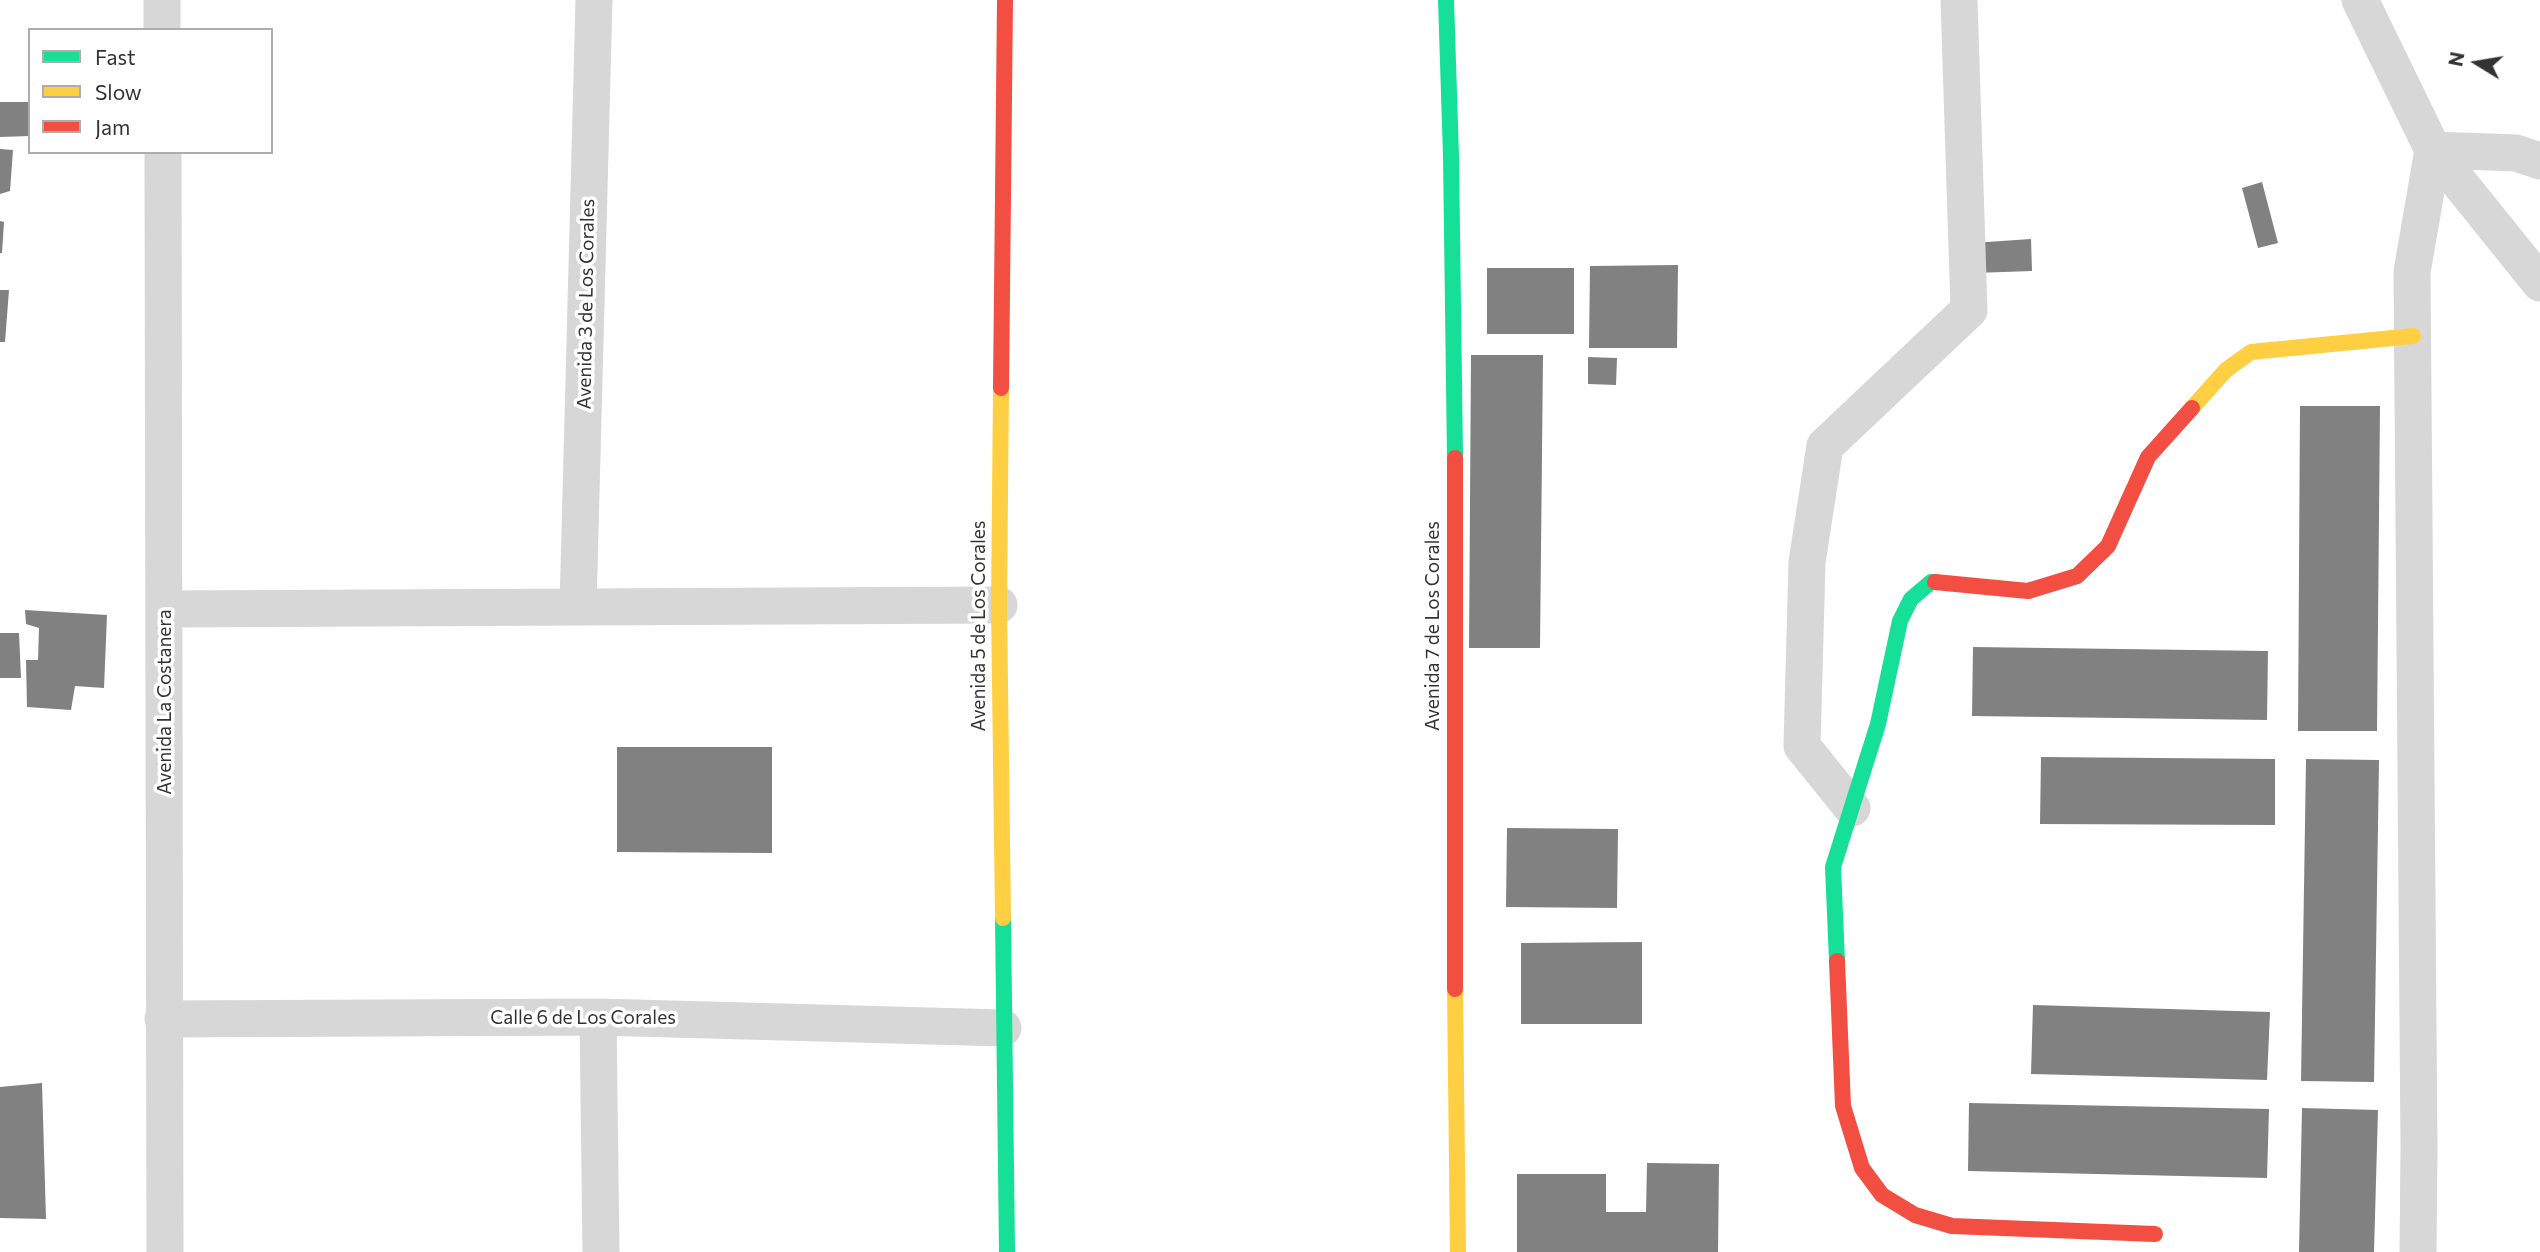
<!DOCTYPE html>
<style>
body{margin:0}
#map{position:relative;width:2540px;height:1252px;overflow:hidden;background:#fff;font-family:Commissioner,sans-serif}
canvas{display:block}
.legend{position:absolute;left:28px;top:28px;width:245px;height:126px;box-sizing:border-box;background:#fff;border:2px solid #adadad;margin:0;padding:9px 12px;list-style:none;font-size:21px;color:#333}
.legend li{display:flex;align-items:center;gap:14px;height:35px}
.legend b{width:35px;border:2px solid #adadad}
.north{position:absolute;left:2442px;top:28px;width:70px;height:70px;-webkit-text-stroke:5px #fff;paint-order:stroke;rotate:281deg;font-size:19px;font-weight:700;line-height:28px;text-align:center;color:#333}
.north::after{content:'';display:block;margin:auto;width:24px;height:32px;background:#333;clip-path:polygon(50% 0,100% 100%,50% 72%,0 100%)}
</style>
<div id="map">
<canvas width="2540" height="1252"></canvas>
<ul class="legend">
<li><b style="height:9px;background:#16e098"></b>Fast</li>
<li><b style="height:9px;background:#ffcf43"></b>Slow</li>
<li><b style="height:9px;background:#f24e42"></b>Jam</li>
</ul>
<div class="north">N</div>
</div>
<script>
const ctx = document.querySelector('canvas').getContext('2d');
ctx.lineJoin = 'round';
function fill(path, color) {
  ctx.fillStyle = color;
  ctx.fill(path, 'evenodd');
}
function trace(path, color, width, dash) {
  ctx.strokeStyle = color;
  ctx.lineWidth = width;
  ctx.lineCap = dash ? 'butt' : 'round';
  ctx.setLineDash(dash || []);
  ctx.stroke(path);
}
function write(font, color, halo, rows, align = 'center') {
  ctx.font = font + ' Commissioner,sans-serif';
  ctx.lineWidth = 7;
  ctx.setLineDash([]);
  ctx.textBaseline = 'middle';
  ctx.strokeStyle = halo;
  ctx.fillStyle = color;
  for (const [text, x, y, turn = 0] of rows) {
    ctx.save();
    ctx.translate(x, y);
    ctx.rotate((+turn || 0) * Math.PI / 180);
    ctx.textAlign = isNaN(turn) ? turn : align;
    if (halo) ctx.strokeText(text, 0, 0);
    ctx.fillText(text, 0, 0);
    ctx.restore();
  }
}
fill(new Path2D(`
 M 0,102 L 30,102 L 30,136 L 0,137 Z
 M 0,149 L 13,150 L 10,191 L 0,194 Z
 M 2262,182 L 2278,243 L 2258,248 L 2242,188 Z
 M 0,221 L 4,222 L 2,253 L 0,253 Z
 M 2031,239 L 2032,271 L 1974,273 L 1972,243 Z
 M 1678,265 L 1677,348 L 1589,348 L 1590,266 Z
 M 1487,268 L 1574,268 L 1574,334 L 1487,334 Z
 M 0,290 L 9,290 L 5,342 L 0,342 Z
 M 1471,355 L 1543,355 L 1540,648 L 1469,648 Z
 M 1588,357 L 1617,358 L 1616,385 L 1588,384 Z
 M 2300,406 L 2380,406 L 2377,731 L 2298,731 Z
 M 25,610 L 107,615 L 104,688 L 75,686 L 71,710 L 27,707 L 26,660 L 38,660 L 39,628 L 26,624 Z
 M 0,633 L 19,633 L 21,678 L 0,678 Z
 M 1973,647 L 2268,651 L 2267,720 L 1972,716 Z
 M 617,747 L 772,747 L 772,853 L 617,852 Z
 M 2041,757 L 2275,759 L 2275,825 L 2040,824 Z
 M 2306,759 L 2379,760 L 2374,1082 L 2301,1081 Z
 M 1507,828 L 1618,829 L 1617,908 L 1506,907 Z
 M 1642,942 L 1642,1024 L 1521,1024 L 1521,943 Z
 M 2033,1005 L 2270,1012 L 2267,1080 L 2031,1074 Z
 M 42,1083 L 46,1219 L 0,1218 L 0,1087 Z
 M 1969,1103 L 2269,1109 L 2267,1178 L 1968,1171 Z
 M 2302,1108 L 2378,1110 L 2374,1252 L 2299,1252 Z
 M 1647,1163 L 1719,1164 L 1718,1252 L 1517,1252 L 1517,1174 L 1606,1174 L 1606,1212 L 1646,1212 Z`), '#818181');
trace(new Path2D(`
 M 162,0 L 162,30
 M 2360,0 L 2433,150 L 2540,283
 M 163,152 L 165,1252
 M 578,607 L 594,0
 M 165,609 L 999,605
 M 1852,808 L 1802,746 L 1807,562 L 1825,446 L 1969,310 L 1959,0
 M 598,1017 L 601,1252
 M 163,1019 L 598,1017 L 1003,1028
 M 2418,1252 L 2419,1148 L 2412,272 L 2433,150 L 2516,153 L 2540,161`), '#d7d7d7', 37);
trace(new Path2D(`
 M 1446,0 L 1451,156 L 1455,458
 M 1003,918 L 1007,1252
 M 1837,961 L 1833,867 L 1878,724 L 1900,621 L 1911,599 L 1931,582 L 1935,582`), '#16e098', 16);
trace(new Path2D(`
 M 1001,388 L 999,605 L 1003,918
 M 2192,408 L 2226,370 L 2251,352 L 2413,336
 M 1455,989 L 1458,1252`), '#ffcf43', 16);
trace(new Path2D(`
 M 1001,388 L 1005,0
 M 1935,582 L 2028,591 L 2077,576 L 2108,546 L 2148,457 L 2192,408
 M 1837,961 L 1843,1106 L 1862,1168 L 1882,1195 L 1915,1215 L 1952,1226 L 2155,1234
 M 1455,989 L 1455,458`), '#f24e42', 16);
write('19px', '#333', '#fff', [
 ["Avenida 3 de Los Corales",586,304,-89],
 ["Avenida 5 de Los Corales",979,626,-90],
 ["Avenida 7 de Los Corales",1433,626,-90],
 ["Avenida La Costanera",165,702,-90],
 ["Calle 6 de Los Corales",583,1018]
]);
</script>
